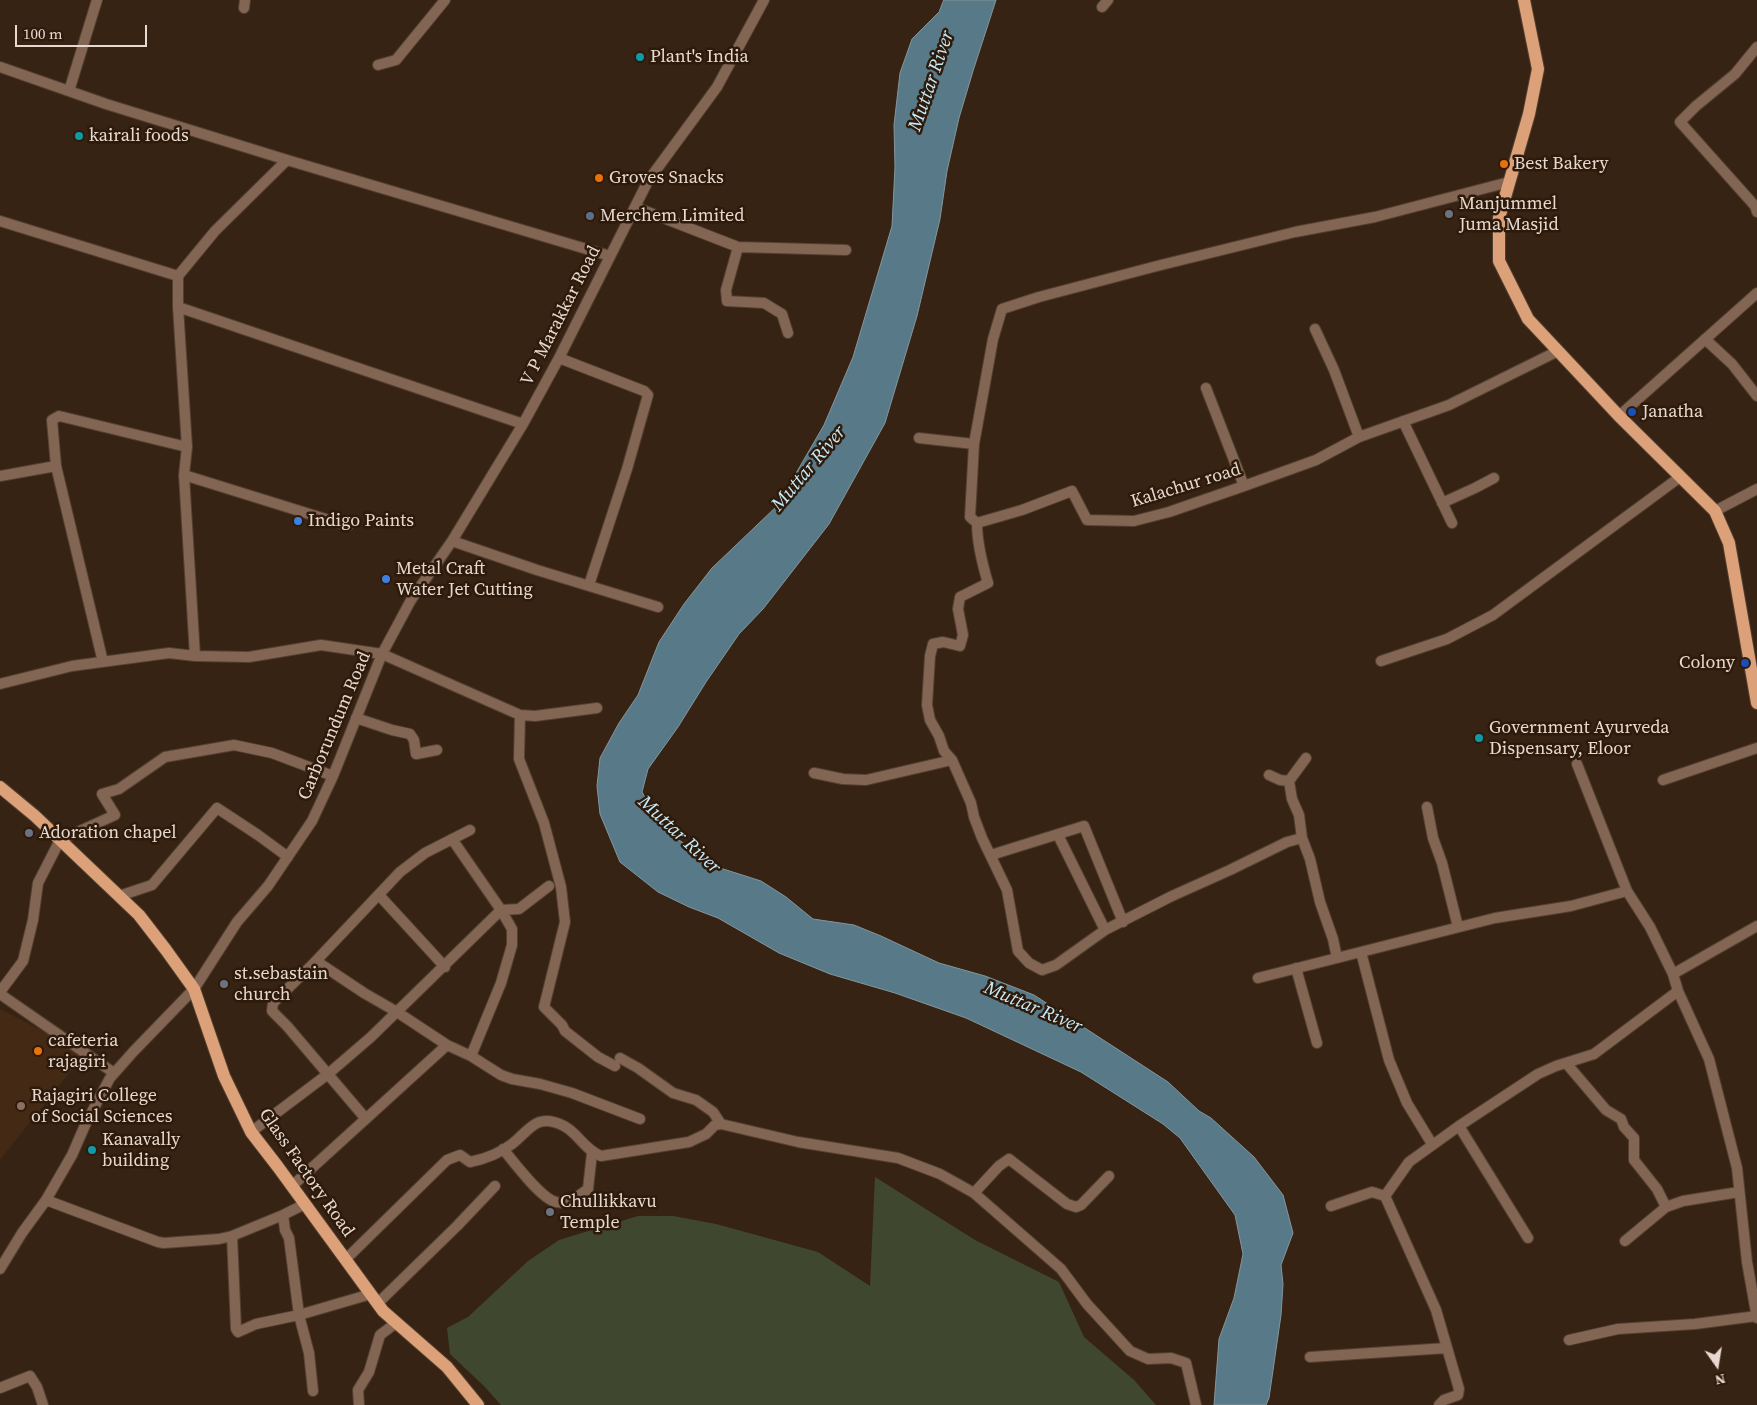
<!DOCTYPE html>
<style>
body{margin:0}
#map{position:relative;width:1757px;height:1405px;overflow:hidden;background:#372313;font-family:"Source Serif 4",serif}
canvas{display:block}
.north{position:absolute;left:1692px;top:1340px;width:50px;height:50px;-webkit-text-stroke:4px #2d1a0a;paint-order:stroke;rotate:167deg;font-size:14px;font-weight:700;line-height:20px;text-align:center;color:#e7d9cf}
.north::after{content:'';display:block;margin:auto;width:18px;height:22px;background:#e7d9cf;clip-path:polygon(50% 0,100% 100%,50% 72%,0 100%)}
.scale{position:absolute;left:15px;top:25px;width:132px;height:22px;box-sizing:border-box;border:2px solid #e7d9cf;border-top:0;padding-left:6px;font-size:15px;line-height:18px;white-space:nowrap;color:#e7d9cf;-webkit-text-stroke:4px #2d1a0a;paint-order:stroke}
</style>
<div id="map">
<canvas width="1757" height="1405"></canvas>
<div class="north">N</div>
<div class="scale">100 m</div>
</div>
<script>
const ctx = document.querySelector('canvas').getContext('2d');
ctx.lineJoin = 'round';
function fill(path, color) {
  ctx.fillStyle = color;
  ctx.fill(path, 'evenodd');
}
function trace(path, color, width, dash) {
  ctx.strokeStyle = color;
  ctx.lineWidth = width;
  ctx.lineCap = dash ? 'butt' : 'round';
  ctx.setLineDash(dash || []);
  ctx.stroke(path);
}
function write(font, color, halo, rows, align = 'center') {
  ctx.font = font + ' "Source Serif 4",serif';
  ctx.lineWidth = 5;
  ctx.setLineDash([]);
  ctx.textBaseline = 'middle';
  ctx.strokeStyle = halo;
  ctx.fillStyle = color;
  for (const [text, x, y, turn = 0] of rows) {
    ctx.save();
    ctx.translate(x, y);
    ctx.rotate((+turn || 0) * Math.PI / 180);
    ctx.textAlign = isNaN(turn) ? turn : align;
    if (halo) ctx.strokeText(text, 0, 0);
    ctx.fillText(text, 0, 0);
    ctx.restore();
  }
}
fill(new Path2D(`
 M 0,1009 L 85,1053 L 0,1160 Z`), '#442a15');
fill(new Path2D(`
 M 875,1177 L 975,1240 L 1059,1282 L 1084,1337 L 1134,1380 L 1156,1405 L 501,1405 L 484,1386 L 450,1354 L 447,1328 L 468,1317 L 528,1261 L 559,1240 L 638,1216 L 673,1216 L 716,1224 L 818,1252 L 870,1286 Z`), '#3f482e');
const water = new Path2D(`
 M 944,0 L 996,0 L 973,71 L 959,118 L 947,171 L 940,219 L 917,316 L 885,423 L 829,524 L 763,609 L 739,634 L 706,682 L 678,727 L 648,769 L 642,792 L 656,817 L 679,840 L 717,867 L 761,881 L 786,897 L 813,919 L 854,925 L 881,936 L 939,963 L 985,976 L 1034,995 L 1168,1082 L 1199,1111 L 1211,1118 L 1254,1157 L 1283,1195 L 1293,1233 L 1281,1265 L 1283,1284 L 1281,1315 L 1269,1398 L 1266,1405 L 1214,1405 L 1219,1339 L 1234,1298 L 1243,1254 L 1235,1215 L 1180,1138 L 1163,1124 L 1081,1072 L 966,1018 L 895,993 L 830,974 L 779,953 L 718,918 L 689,907 L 658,892 L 620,862 L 600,814 L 597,786 L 600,758 L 619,723 L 638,695 L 659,642 L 684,604 L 712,568 L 777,506 L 824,425 L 853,357 L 892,226 L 895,167 L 894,125 L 900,73 L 912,39 L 939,12 Z`);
fill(water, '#587a88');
trace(water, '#83969d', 1);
const minor = new Path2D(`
 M 1102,7 L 1108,0
 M 244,8 L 245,0
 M 1757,47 L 1735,74 L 1696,106 L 1680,122 L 1755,206 L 1757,212
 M 378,65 L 396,60 L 445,0
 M 0,67 L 106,104 L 287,160 L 610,256
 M 69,91 L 97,0
 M 1509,182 L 1375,217 L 1295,232 L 1157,266 L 1039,297 L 1002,309 L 993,339 L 974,444 L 970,517 L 977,523 L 1022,510 L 1072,491 L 1087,520 L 1134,521 L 1169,512 L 1244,486 L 1316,460 L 1359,437 L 1449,405 L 1558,351
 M 635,207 L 738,247 L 846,250
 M 0,221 L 178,276
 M 738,247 L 726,290 L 727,301 L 764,303 L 782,314 L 788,333
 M 178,307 L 523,424
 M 1315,329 L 1334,370 L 1359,437
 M 1705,339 L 1732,364 L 1757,396
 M 559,358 L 644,391 L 648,395 L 627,469 L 589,585
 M 1206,388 L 1244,486
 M 1619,416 L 1757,293
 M 1403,421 L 1452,523
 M 919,438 L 974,444
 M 187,447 L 178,307 L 178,276 L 215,231 L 287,160
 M 56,466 L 52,420 L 59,416 L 187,447 L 184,475 L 195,656
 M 184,475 L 348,526
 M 0,476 L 56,466 L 103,662
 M 1442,503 L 1475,488 L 1494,478
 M 1715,511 L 1757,489
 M 977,523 C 977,543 982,563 988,583 L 960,597 L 958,609 L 963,635 L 960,646 L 943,642 L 933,644 L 930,656 L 927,705 L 930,720 L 939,736 L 944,751 L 952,760 L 971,803 L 974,817 L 982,838 L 1007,890 L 1018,951 L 1029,963 L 1042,970 L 1056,965 L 1105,930 L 1172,896 L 1230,870 L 1287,842 L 1302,838 L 1299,815 L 1292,799 L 1289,781 L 1306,758
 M 452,541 L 537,570 L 658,607
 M 1381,661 L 1447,639 L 1493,615 L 1680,477
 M 0,684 L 72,666 L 169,653 L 195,656 L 249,657 L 321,645 L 382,654 L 520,715 L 535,716 L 597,708
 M 520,715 L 519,759 L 544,823 L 561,887 L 565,922 L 544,1007 L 562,1025 L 565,1031 L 598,1057 L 615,1066
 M 356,718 L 392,730 L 410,734 L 414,740 L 416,754 L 437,750
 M 1577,764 L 1627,891 L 1650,927 L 1673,974 L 1678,991 L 1709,1059 L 1737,1168 L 1747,1262 L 1757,1318
 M 814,773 L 843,779 L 866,780 L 952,760
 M 1269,775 L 1280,780 L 1289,781
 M 1663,780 L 1757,748
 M 1427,807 L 1433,838 L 1442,863 L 1458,927
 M 1058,835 L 1105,930
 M 1302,838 L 1310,859 L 1320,902 L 1333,939 L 1337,958
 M 452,839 L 501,910 L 512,929 L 512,945 L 501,983 L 471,1056
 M 991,855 L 1084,826 L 1123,922
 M 379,895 L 445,967
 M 119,896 L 152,885 L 217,808 L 258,835 L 288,857
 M 1361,952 L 1389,1060 L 1407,1103 L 1432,1144
 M 316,961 L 364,993 L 397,1012 L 447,1045 L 471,1056 L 501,1075 L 512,1079 L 540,1084 L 572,1093 L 640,1119
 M 1296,968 L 1317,1043
 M 1673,974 L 1757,926
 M 1258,978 L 1495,918 L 1571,906 L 1627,891
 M 0,992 L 23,961 L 33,920 L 38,883 L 60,840 L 115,815 L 102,794 L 119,789 L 165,757 L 234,745 L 272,753 L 333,776
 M 0,994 L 114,1073
 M 620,1058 L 638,1068 L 673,1093 L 696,1100 L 713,1112 L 721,1124
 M 1566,1063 L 1606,1110 L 1621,1119 L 1624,1127 L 1634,1138 L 1634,1160 L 1657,1189 L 1666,1207
 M 366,1119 L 287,1026 L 272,1011 L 273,1003 L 314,963 L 400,872 L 425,853 L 470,830
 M 1459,1126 L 1528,1238
 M 251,1132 L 328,1074 L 371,1037 L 501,910 L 519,909 L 549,886
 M 503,1149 C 513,1161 541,1199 556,1202 C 567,1205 579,1196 588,1189 L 592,1153
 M 292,1186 L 447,1045
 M 974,1193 L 999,1166 L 1009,1159 L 1067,1204 L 1076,1207 L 1081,1205 L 1109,1176
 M 1385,1196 L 1409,1162 L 1459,1126 L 1538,1074 L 1556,1066 L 1594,1054 L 1678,991
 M 46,1200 L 158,1242 L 164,1243 L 219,1239 L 232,1236 L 283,1215 L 285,1230 L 289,1238 L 299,1315 L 309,1353 L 313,1391
 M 1331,1206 L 1372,1192 L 1385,1196 L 1436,1310 L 1459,1389 L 1458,1395 L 1444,1400 L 1439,1405
 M 283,1215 L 305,1204
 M 232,1236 L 236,1329 L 238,1332 L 256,1324 L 299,1315 L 371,1294
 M 1625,1241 L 1666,1207 L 1683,1201 L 1739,1192
 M 346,1259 L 447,1160 L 460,1155 L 470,1162 C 485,1159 500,1153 512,1144 C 530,1130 536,1113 562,1125 C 577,1131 583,1149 601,1156 L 689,1142 L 706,1134 L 715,1125 L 721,1124 L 798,1142 L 898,1158 L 940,1174 L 974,1193 L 1061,1269 L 1087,1304 L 1130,1351 L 1148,1359 L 1171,1358 L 1186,1363 L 1196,1405
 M 0,1269 L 22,1233 L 46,1200 L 72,1155 L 86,1123 L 110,1078 L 133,1052 L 194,989 L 237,922 L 268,886 L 312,821 L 333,776 L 382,654 L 411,600 L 452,541 L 523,424 L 559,358 L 648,181 L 717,87 L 764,0
 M 377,1304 L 457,1226 L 495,1186
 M 1569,1340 L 1618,1329 L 1695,1324 L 1757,1316
 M 1310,1357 L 1447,1348
 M 0,1388 L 30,1376 L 37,1387 L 43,1405
 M 359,1405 L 358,1390 L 369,1372 L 380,1335 L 396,1323`);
const major = new Path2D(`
 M 1524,0 L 1538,69 L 1529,114 L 1499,218 L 1499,261 L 1528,319 L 1619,416 L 1715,511 L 1729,543 L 1757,703
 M 0,787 L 35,816 L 139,915 L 166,950 L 194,989 L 224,1076 L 251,1132 L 278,1167 L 383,1311 L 447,1367 L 478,1405`);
trace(minor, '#534031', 12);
trace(major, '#534031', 14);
trace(minor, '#836553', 10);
trace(major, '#dda17a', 12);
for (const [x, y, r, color] of [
 [640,57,5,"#0f9aa8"],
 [79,136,5,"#0f9aa8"],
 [1504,164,5,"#e8710a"],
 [599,178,5,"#e8710a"],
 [1449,214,5,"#6b7280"],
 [590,216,5,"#5c6f8a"],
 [1632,412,5,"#1a4fb4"],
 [298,521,5,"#3f7fe0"],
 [386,579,5,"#3f7fe0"],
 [1745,663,5,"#1a4fb4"],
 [1479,738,5,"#0f9aa8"],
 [29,833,5,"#6b7280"],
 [224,984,5,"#6b7280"],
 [38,1051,5,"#e8710a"],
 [21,1106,5,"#8d6e63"],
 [92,1150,5,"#0f9aa8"],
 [550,1212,5,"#6b7280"]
]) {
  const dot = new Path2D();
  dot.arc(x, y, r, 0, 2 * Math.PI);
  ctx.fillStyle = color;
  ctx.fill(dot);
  trace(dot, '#2d1a0a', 2);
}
write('18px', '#e7d9cf', '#2d1a0a', [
 ["Plant's India",650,57],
 ["kairali foods",89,136],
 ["Best Bakery",1514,164],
 ["Groves Snacks",609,178],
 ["Manjummel",1459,204],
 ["Juma Masjid",1459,225],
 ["Merchem Limited",600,216],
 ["Janatha",1642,412],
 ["Indigo Paints",308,521],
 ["Metal Craft",396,569],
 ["Water Jet Cutting",396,590],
 ["Colony",1735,663,"right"],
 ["Government Ayurveda",1489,728],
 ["Dispensary, Eloor",1489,749],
 ["Adoration chapel",39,833],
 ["st.sebastain",234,974],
 ["church",234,995],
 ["cafeteria",48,1041],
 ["rajagiri",48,1062],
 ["Rajagiri College",31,1096],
 ["of Social Sciences",31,1117],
 ["Kanavally",102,1140],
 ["building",102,1161],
 ["Chullikkavu",560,1202],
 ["Temple",560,1223]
], 'left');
write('18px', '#e7d9cf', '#2d1a0a', [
 ["V P Marakkar Road",561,316,-63],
 ["Kalachur road",1186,486,-17],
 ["Carborundum Road",335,726,-67],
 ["Glass Factory Road",306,1173,55]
]);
write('italic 19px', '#c5ebfb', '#2d1a0a', [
 ["Muttar River",932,81,-71],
 ["Muttar River",809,469,-50],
 ["Muttar River",679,835,43],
 ["Muttar River",1033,1008,23]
]);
</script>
